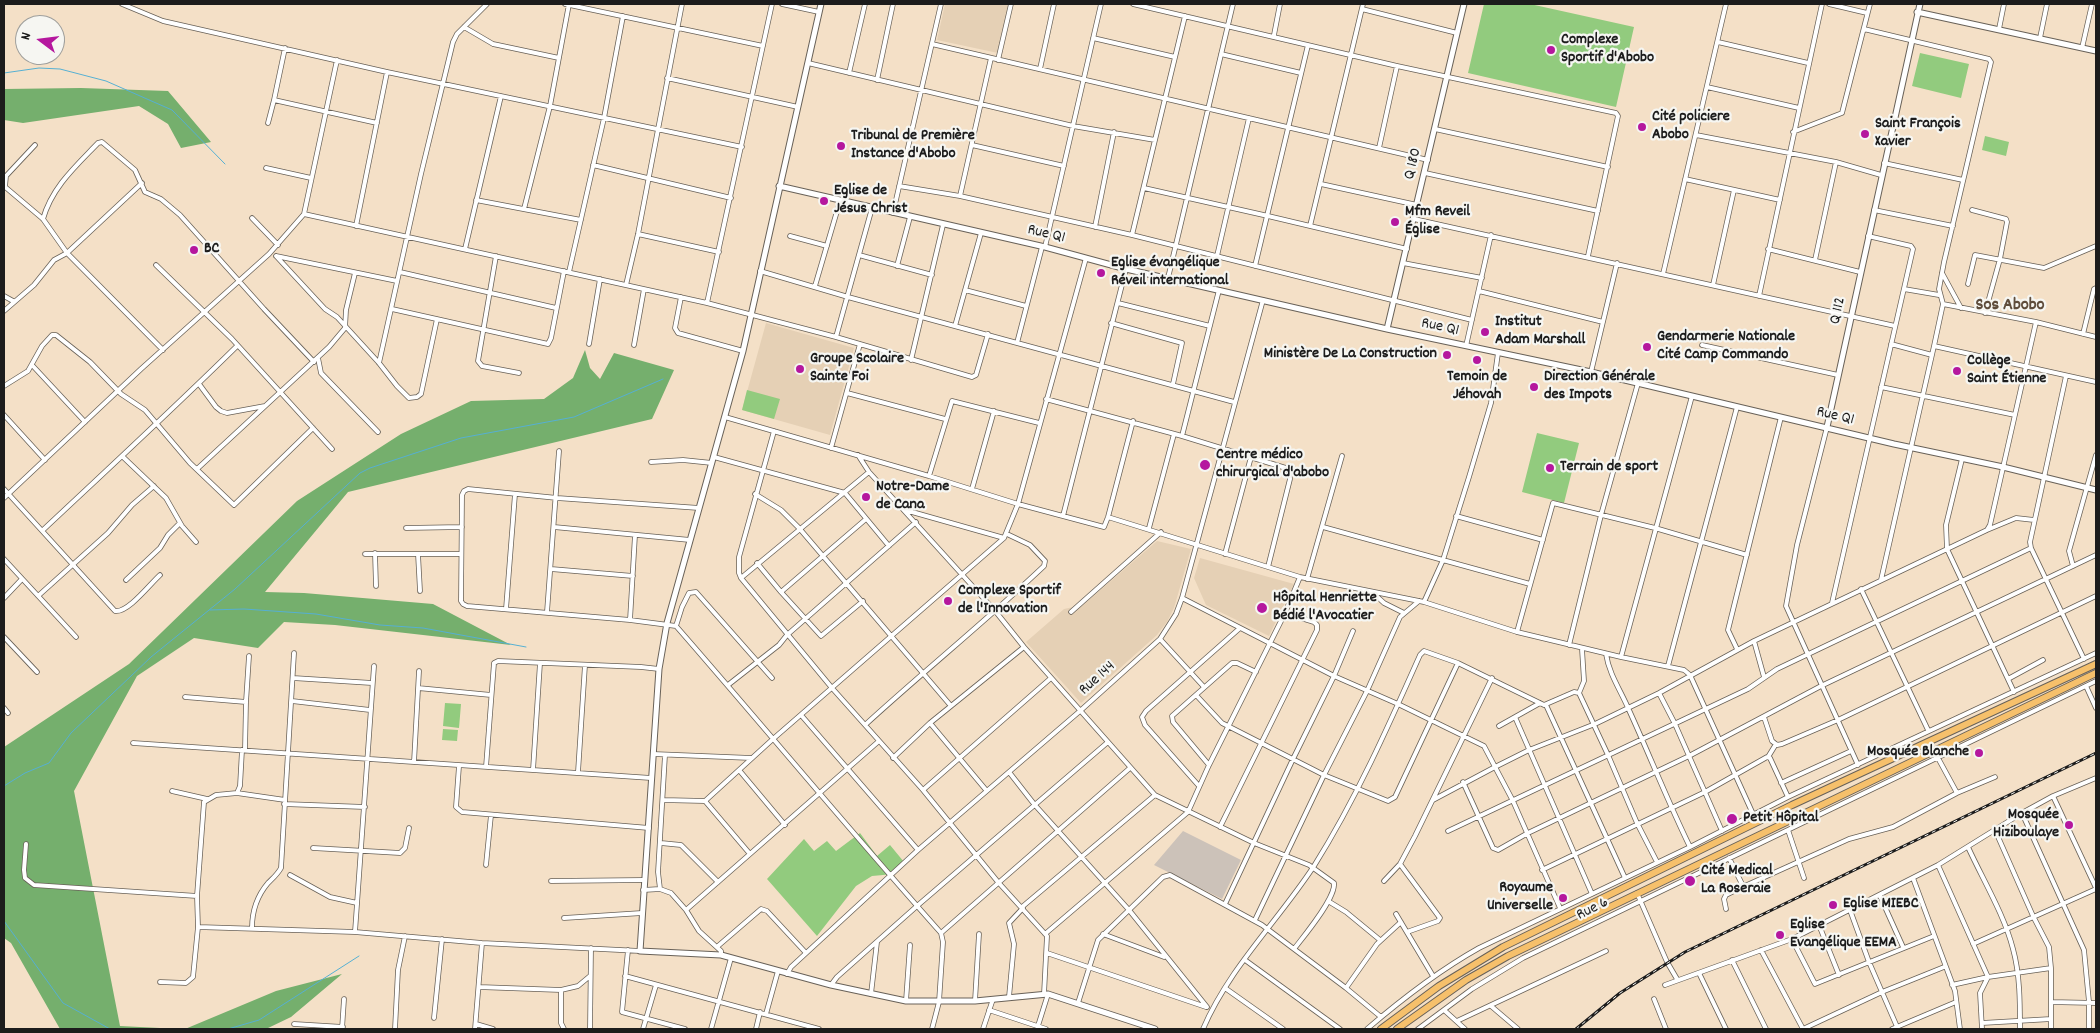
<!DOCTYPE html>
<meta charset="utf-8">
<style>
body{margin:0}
#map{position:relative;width:2100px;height:1033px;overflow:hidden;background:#f4e0c7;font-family:Dekko,sans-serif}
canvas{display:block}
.frame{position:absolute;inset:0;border:5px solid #1c1c1c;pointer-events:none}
.north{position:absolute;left:15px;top:15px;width:50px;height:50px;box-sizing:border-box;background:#f6f6f2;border:1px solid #9f9f9c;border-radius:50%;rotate:285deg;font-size:14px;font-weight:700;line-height:20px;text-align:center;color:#1c1c1c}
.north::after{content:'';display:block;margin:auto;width:18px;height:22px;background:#b5179e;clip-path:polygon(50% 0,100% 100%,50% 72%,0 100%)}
</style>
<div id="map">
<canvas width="2100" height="1033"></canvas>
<div class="frame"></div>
<div class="north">N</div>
</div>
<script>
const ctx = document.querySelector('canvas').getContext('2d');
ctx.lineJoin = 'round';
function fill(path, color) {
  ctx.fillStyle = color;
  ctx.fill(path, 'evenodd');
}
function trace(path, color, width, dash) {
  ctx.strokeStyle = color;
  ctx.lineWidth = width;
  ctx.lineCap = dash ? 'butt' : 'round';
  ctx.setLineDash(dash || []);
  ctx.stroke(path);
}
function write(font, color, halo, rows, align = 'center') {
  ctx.font = font + ' Dekko,sans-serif';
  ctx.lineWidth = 4.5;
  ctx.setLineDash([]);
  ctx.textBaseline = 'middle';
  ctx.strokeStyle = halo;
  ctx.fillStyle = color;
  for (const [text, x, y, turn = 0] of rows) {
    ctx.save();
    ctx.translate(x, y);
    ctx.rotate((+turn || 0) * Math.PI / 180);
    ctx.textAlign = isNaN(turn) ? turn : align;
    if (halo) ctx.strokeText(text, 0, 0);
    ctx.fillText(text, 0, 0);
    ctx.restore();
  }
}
fill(new Path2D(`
 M 945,4 L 1009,4 L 998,53 L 937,40 Z
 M 766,323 L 854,348 L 830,435 L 742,410 Z
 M 1157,541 L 1191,549 L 1174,608 L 1167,622 L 1157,635 L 1081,703 L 1026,642 L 1064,609 L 1083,605 Z
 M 1200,558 L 1294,584 L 1269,636 L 1206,605 L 1194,578 Z`), '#e5d0b5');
fill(new Path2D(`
 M 1183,831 L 1241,860 L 1222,899 L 1154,865 Z`), '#ccc2b9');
fill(new Path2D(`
 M 1484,4 L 1530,4 L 1634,27 L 1616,107 L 1468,73 Z
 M 1920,53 L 1969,64 L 1961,98 L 1912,86 Z
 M 1985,136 L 2009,142 L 2006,156 L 1982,150 Z
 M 747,390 L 780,399 L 774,419 L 742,410 Z
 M 1537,433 L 1579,443 L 1564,503 L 1522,492 Z
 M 445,703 L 461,704 L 459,728 L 443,726 Z
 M 443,729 L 458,730 L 457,741 L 442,740 Z
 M 860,833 L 877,856 L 890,845 L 904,862 L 894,874 L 872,876 L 856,886 L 817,936 L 767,879 L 804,839 L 814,851 L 827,841 L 836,851 Z`), '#92cb7e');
fill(new Path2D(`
 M 81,88 L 168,91 L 211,142 L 181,148 L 168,124 L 139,106 L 23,123 L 4,120 L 4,89 Z
 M 585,350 L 590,368 L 600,379 L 614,353 L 674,370 L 652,419 L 348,492 L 265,592 L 304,593 L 433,604 L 511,645 L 335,625 L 284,622 L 258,648 L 194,638 L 137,676 L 74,791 L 120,1026 L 180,1029 L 60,1029 L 11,943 L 4,938 L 4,747 L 129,664 L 297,501 L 401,434 L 471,401 L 544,399 L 573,378 Z
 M 342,974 L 291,1017 L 266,1029 L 185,1029 L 276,991 Z`), '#75af6d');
trace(new Path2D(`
 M 4,73 L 39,68 L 60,69 L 106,81 L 172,110 L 225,164
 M 210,610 L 244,609 L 316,614 L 380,625 L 423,628 L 526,647
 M 4,786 L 25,773 L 49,763 L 71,733 L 151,657 L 235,589 L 360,473 L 370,468 L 461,438 L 574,417 L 663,379
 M 4,921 L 63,1003 L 110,1029
 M 228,1029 L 259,1020 L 359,956`), '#56b0d3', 1);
const minor = new Path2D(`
 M 122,4 L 163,21 L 387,72 L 742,147
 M 565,4 L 763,46
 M 782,4 L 819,12
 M 1133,4 L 1397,66 L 1616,113 L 1618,116 L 1588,256
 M 1829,4 L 1867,13
 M 1362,9 L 1457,33
 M 464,27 L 493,44 L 559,58
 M 1864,29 L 1989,59 L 1991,62 L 1944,262 L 1939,289 L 1943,304 L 1934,346 L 1881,580
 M 1999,29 L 2004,4
 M 1274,35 L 1280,4
 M 1093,38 L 1175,57
 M 2040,38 L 2047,4
 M 1718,42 L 1808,63
 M 932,44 L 1428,160
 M 2082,48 L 2092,4
 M 1221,54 L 1301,73
 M 998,60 L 1011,4
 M 808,63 L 1073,126 L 1155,140
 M 1040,69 L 1054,4
 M 849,73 L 865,4
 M 667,78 L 798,107
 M 877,80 L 893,4
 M 1707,87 L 1799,108
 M 274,100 L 285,48
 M 268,123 L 274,100 L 377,123
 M 1435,129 L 1608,167
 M 1793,132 L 1842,113 L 1870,4
 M 1696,135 L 1836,162 L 1881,175
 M 972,145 L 1064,166
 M 1379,148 L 1397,66
 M 1884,163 L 1963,180
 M 593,165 L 731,198
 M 266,168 L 311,178
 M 1425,173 L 1598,211
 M 1685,179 L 1780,200
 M 1321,184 L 1417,205
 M 4,186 L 43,219 L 67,253 L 163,350
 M 899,186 L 960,196 L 1132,235 L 1472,320
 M 5,187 L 6,176 L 35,145
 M 1144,188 L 1268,216 L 1407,249
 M 960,196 L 991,58
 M 476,200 L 581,220
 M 524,209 L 550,106 L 569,4
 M 1874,210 L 1953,226
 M 1972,210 L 2006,219 L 2007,222 L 2000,259 L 1985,313
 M 893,213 L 941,4
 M 304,214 L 707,303 L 836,337 L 972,377 L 976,375 L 988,334
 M 252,218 L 278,245
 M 43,219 C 52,187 76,166 98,143 L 102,142 L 135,170 L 145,192 L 161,199 L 180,215 L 264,309 L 314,362
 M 1414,219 L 1895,326
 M 356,226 L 387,72
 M 1310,226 L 1363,4
 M 1095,227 L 1114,132
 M 638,234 L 719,252
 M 1132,235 L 1185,16
 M 790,236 L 827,246
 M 1045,247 L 1101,4
 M 465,249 L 501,96
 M 1768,249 L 1860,272
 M 859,255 L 932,275
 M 276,256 L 325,309 L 337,317 L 379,363 L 397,386 L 409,398 L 417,397 L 421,394 L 437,319
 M 276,256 L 397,281
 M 496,256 L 478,361 L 482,366 L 519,373
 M 1217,256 L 1249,118
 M 1815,260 L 1836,162
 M 1403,263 L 1482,278
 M 156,265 L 232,339 L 332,449
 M 897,266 L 910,217
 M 1255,266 L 1308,45
 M 760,271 L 848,297 L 1234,402
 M 400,272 L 556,308
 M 569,272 L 604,118 L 623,16
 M 1942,273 L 1961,308
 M 1663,274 L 1726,4
 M 1168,278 L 1233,4
 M 1968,284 L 1975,255 L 2044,268 L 2096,246
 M 626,285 L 638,234 L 682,4
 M 1713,285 L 1734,190
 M 815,286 L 840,201
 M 1904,289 L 1939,295
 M 965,290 L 1026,306
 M 1479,291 L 1603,322
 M 4,296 L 13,301
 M 1759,296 L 1822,4
 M 681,297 L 675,328 L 678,333 L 743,351
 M 707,303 L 772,4
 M 1118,303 L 1210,326
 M 1943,304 L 2036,322 L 2096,337
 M 392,309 L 548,344 L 551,338 L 564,271
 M 4,311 L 34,285 L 54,260 L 67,253 L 142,183
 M 1111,323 L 1182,343 L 1173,384
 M 955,326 L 981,233
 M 2083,334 L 2094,289 L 2096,288
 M 836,337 L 872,208
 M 1017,343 L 1042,247
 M 589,344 L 600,279
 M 1891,344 L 1932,355
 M 634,345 L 644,289
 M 1702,345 L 1838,375
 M 1466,346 L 1491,235
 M 1934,346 L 2096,382
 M 318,358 L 321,373 L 378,432
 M 911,360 L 943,225
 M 379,363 L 421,174 L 453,42 L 457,34 L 487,4
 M 32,365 L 85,422
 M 1591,372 L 1617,263
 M 2066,376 L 2030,542 L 2031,548 L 2084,659
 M 199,384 L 216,407 L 221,411 L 227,413 L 265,406
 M 4,386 L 28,371 L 42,346 L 52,335 L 56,335 L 90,362 L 121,394 L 145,410 L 190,463 L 234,505 L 313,428
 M 1881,387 L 2015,415
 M 847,393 L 945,419
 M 1046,399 L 1182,436 L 1289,469 L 1290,479 L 1268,567
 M 4,415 L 45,460
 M 725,417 L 929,476 L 1018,504 L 1104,527 L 1108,517 L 1133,421
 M 1827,427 L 1797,545 L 1786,606 L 1858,765
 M 774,431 L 739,557 L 739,573 L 741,578 L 832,688 L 923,790 L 998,882 L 1047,936 L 1044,994
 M 1182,436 L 1219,290
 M 831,448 L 860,344
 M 858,455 L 869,472 L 996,612 L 1024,647 L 1155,795 L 1254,843 L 1309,865 L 1334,883 C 1336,898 1304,936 1294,949
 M 122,456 L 166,498 L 182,526 L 196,542
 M 714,457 L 845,493 L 889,546
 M 1962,459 L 1946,525 L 1947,549 L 2014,692
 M 651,462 L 683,460 L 712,463
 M 197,469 L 329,347 L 345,328 L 346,310 L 355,273
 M 929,476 L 952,401 L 1039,423
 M 4,489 L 115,611 C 128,613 150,584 160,575
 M 972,489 L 994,411
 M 755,494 L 781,510 L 799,528 L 951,706
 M 4,498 L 141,369 L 269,254 L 304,214 L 337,60
 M 699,508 L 557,498 L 468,489 L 464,491 L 462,495 L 461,601 L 463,604 L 467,606 L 630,620 L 676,626 C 765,728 851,832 941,933 L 943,942 L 939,1002 L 932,1029
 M 905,510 L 1004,538
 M 1063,516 L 1126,269
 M 1456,516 L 1543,540
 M 1108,517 L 1300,577 L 1424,602 L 1517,632 L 1621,657 L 1684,670 L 1690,675 L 1753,814
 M 554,527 L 690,540
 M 1323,527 L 1530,584
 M 406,528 L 462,527
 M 1149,528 L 1174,434
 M 43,530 C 108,469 173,409 237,346
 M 1987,530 L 1990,525 L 2036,322
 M 375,553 L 376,586
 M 365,554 L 461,554
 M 418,554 L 420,591
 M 1225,554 L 1251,457
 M 4,559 L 76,637
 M 757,563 L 781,592 L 866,519
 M 2073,566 L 2069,551 L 2096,455
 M 551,569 L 633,576
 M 741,578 L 869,472
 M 1307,579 L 1342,456
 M 126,580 L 160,548 L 168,535 L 180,523
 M 1861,589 L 1928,730
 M 781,592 L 821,636 L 863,601
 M 1372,592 L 1384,603 L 1404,613
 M 38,596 L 108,533 L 132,505 L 154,486
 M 4,598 L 22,579
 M 1182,598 L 1334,676 L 1398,704 L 1484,746 L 1513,801 L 1560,908
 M 1424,602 L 1443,560 L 1469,477 L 1491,403 L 1498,353
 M 1832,603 L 1913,249 L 1911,246 L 1868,236
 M 506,609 L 515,494
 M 547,612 L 559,451
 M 1071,612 L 1161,532
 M 630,620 L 635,535
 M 676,626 L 682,607 L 689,593 L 696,592 L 772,678
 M 1517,632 L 1553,503 L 1655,528 L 1747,555
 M 4,637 L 37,672
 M 1160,639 L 1204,687
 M 1754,641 L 1764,677
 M 1569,645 L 1601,515 L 1638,383
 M 1737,649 L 1728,630 L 1781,417
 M 1606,654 C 1609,674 1621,691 1629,710 C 1650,756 1668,802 1690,847
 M 1621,657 L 1692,396
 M 1668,666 L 1737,407
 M 293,678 L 372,683
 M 2008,679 L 2043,660
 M 728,685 L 779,645 L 787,635 L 916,522
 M 2086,686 L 2096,708
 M 418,688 L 491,695
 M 1579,693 L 1584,681 L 1582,649
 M 1659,693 L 1675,724 L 1722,831
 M 1196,695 L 1222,723 L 1324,775 L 1388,801 L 1395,797 L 1458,663
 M 185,697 L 246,702 L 245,750
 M 292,701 L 370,710
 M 246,702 L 249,656
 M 1546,705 L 1625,878
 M 4,708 L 8,713
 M 801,715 L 918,850
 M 1515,717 L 1592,894
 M 1764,717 L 1772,741 L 1777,745 L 1782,744 L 1838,720 L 2096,596
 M 930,723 L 986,790
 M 865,725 C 924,671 986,621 1044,566 L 1045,561 L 1030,545 L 1007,534
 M 1499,726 L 1540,703
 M 133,743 L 651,778
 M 653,754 L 751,758
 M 1768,757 L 1776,744
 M 893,758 L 930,723 L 1024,647
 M 1938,758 L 1957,793
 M 414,762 L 419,671
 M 1209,765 L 1173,722 L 1172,716 L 1232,663 L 1237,663 L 1256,672
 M 459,766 L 456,807 L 462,812 L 649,828
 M 486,767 L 494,663 L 498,661 L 641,667 L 659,669
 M 533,770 L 540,663
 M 739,770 L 785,825
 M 578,772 L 585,665
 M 1009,772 L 1034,804 L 1129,910 L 1207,1007
 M 1463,782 L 1493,848 L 1498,850 L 1528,833 L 1689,756 L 1821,686 L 2096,555
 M 1781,783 L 1851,751
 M 1199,786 L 1145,725 L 1142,717 L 1146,711 L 1240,628
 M 923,790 L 1051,678
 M 172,791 L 207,799
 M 237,793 L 285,800
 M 2053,796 L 2096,888
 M 663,800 L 705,801 L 773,739 L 1004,538 L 1018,504 L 1086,258
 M 1433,800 L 1495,767 L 1529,750 L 1595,724 L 1659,693 L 1754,641 L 1987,530 L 2016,518 L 2034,520
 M 705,801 L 750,854
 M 284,804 L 365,807
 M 2022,813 L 2084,950 L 2089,1002 L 2089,1029
 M 1220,827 L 1317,630 L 1317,625 L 1314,622 L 1285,613
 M 1788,830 L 1804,878
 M 1995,830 L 2033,916 L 2049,947 L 2051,968 L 2051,1029
 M 1448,831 L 1748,689 L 1777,669 L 2031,548
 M 661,843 L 681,845 L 718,882
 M 26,844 L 24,870 L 25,878 L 34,885 L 197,896 L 198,927 L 193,977 L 186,983 L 160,982
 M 1968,847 C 1983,880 2004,914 2013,949 C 2020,974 2020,1003 2020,1029
 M 313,848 L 400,853 L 405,848 L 409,828
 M 1729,858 L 1742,884 L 1747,885 L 1849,839 L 1893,827 L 1957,793 L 1995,777
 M 1400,864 L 1440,918 L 1438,921 L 1407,932
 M 486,865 L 491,815
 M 1938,865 L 1988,977 L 1980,993 L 1982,1029
 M 1542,870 L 1705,792 L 1767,757 L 1770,758 L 1788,797
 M 290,875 L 330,897 L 357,903
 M 1913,878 L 1955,991 L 1960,1029
 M 551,881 L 644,880
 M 1384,881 L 1400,864 L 1415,836 L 1492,678
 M 660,889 L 658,872 L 665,755
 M 643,890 L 660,889 L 671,893 L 686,910 L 699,931 L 721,951 L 721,955
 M 1637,893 L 1667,962 L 1677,979
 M 197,896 L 204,802 L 216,795 L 237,793 L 240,786 L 242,750
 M 1880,896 L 1903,947
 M 1328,901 L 1346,912 L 1380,940
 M 1225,904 L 1293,759 L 1334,676 L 1353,631
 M 1022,907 L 1155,795
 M 1726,909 L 1724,899 L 1726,895 L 1746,885
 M 686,910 L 879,741
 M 1850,910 L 1869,962 L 1898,1029
 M 1396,914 L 1433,976
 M 564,918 L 642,913
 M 1255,920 L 1324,775 L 1367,691 L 1400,617 L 1419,601
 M 1819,925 L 1839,975
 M 198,927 L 355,932 L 482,943 L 640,951
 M 252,928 C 252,912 257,896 268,883 C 273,878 277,875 281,868 L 294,653
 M 355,932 L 374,666
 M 941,933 L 1130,768
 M 1045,934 L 1188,812 L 1209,765 L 1285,613 L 1300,577
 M 1103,934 L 1164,957
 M 1792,939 L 1815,984 L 1934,936
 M 1973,944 L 2096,889
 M 718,946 L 761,909 L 767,911 L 806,953
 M 628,950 L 622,1012 L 685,1029
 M 1761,950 L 1803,1029
 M 1047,953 L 1206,1007
 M 1245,960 L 1340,1029
 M 1732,960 L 1766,1029
 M 1699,973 L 1726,1029
 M 787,974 L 791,967 L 918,850 L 1080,711 L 1160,639 L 1176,614 L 1182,598 L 1263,300
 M 625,976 L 819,1029
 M 831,985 L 837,977 L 917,906 L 1108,742
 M 1665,985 L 1792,939 L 1938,865 L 2022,813 L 2053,796 L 2096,778
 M 1952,985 L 1988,977 L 2051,968
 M 479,987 L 561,990 L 578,986 L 590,976
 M 1225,988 L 1283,1029
 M 1346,988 L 1377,944 L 1401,922
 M 561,990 L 561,1023 L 564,1029
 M 871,994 L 877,942
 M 1009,997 L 1014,944 L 1009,923 L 1023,908
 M 1654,999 L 1666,1029
 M 906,1001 L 910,945
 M 975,1001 L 979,934
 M 2051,1002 L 2096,1003
 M 1078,1003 L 1098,940 L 1163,877 L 1170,875 L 1262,925 L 1346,988 L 1381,1017
 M 1491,1006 L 1518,1029
 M 989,1010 L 1046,1029
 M 1444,1010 L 1465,1029
 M 766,1014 L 778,971
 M 434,1018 L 442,939
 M 1457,1021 L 1606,951
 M 1982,1023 L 2051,1019
 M 294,1024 L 343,1027
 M 476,1024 L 493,1029
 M 342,1029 L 344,999
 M 395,1029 L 398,970 L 405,936
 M 475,1029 L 482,943
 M 590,1029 L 591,948
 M 643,1029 L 656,985
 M 711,1029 L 731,958
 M 756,1029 L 760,1012
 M 983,1029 L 993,999
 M 1037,1029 L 1048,994
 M 1203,1029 C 1229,968 1278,921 1314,866 C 1356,799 1388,727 1420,655 L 1424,651 L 1458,663 L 1544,705 L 1574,692 L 1579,693 L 1608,755 L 1637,823 L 1657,862
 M 1367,1029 C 1402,999 1438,971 1479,948 L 1690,847 L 1788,797 L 2096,653
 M 1418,1029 L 1472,989 L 1523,958 L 2096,681
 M 1803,1029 L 1882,992 L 1944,967
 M 1892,1029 L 1956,1002`);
const tertiary = new Path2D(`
 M 821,4 L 743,351 L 667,623 L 659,669 L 640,951 L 721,955 L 831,985 L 906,1001 L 975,1001 L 1048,994 L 1155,1029
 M 1917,12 L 2096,51
 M 779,186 L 1045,247 L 1126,269 L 1387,329 L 1591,372 L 1894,444 L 2003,467 L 2096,490
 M 1387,329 L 1464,4
 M 1827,427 L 1920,4`);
const primary = new Path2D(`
 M 1381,1029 L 1439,986 L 1503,947 L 1792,805 L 2096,664
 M 1397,1029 L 1466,980 L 1508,956 L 2096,673`);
trace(minor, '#686158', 5.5);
trace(tertiary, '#686158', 7);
trace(primary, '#686158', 8);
trace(minor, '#fff', 4);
trace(tertiary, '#fff', 5);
trace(primary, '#f6c06b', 6);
const rail = new Path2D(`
 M 1576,1029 L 1620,993 L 1685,952 L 2096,753`);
trace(rail, '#1c1c1c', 3);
trace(rail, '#f6f6f2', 1, [4]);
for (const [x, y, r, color] of [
 [1551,50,5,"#b5179e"],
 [1642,127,5,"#b5179e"],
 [1865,134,5,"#b5179e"],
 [841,146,5,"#b5179e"],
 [824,201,5,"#b5179e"],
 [1395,222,5,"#b5179e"],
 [194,250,5,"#b5179e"],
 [1101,273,5,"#b5179e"],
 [1485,332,5,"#b5179e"],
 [1647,347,5,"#b5179e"],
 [1447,355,5,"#b5179e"],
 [1477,360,5,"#b5179e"],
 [800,369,5,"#b5179e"],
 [1957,371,5,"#b5179e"],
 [1534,387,5,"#b5179e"],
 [1205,465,6,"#b5179e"],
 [1550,468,5,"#b5179e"],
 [866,497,5,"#b5179e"],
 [948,601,5,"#b5179e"],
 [1262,608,6,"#b5179e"],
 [1979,753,5,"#b5179e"],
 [1732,819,6,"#b5179e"],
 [2069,825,5,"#b5179e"],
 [1690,881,6,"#b5179e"],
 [1563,898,5,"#b5179e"],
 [1833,905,5,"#b5179e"],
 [1780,935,5,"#b5179e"]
]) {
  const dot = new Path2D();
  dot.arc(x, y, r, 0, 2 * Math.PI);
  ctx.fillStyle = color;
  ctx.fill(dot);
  trace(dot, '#f6f6f2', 2);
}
write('bold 16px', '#1c1c1c', '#f6f6f2', [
 ["Complexe",1561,41],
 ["Sportif d'Abobo",1561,59],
 ["Cité policiere",1652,118],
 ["Abobo",1652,136],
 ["Saint François",1875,125],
 ["Xavier",1875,143],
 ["Tribunal de Première",851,137],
 ["Instance d'Abobo",851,155],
 ["Eglise de",834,192],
 ["Jésus Christ",834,210],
 ["Mfm Reveil",1405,213],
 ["Église",1405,231],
 ["BC",204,250],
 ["Eglise évangélique",1111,264],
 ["Réveil international",1111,282],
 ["Institut",1495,323],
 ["Adam Marshall",1495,341],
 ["Gendarmerie Nationale",1657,338],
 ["Cité Camp Commando",1657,356],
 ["Ministère De La Construction",1437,355,"right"],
 ["Groupe Scolaire",810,360],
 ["Sainte Foi",810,378],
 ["Collège",1967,362],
 ["Saint Étienne",1967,380],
 ["Temoin de",1477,378,"center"],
 ["Jéhovah",1477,396,"center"],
 ["Direction Générale",1544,378],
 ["des Impots",1544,396],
 ["Centre médico",1216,456],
 ["chirurgical d'abobo",1216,474],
 ["Terrain de sport",1560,468],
 ["Notre-Dame",876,488],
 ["de Cana",876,506],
 ["Complexe Sportif",958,592],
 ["de l'Innovation",958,610],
 ["Hôpital Henriette",1273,599],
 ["Bédié l'Avocatier",1273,617],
 ["Mosquée Blanche",1969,753,"right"],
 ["Mosquée",2059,816,"right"],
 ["Hiziboulaye",2059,834,"right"],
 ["Petit Hôpital",1743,819],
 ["Cité Medical",1701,872],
 ["La Roseraie",1701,890],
 ["Royaume",1553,889,"right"],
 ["Universelle",1553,907,"right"],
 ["Eglise MIEBC",1843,905],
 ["Eglise",1790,926],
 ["Evangélique EEMA",1790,944]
], 'left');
write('16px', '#1c1c1c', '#f6f6f2', [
 ["Q 180",1414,164,-77],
 ["Rue Q1",1046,235,13],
 ["Q 112",1839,311,-78],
 ["Rue Q1",1440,328,12],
 ["Rue Q1",1835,417,13],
 ["Rue 144",1098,679,-42],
 ["Rue 6",1593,910,-26]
]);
write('bold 18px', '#5f4d3c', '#f6f6f2', [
 ["Sos Abobo",2010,307]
]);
</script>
